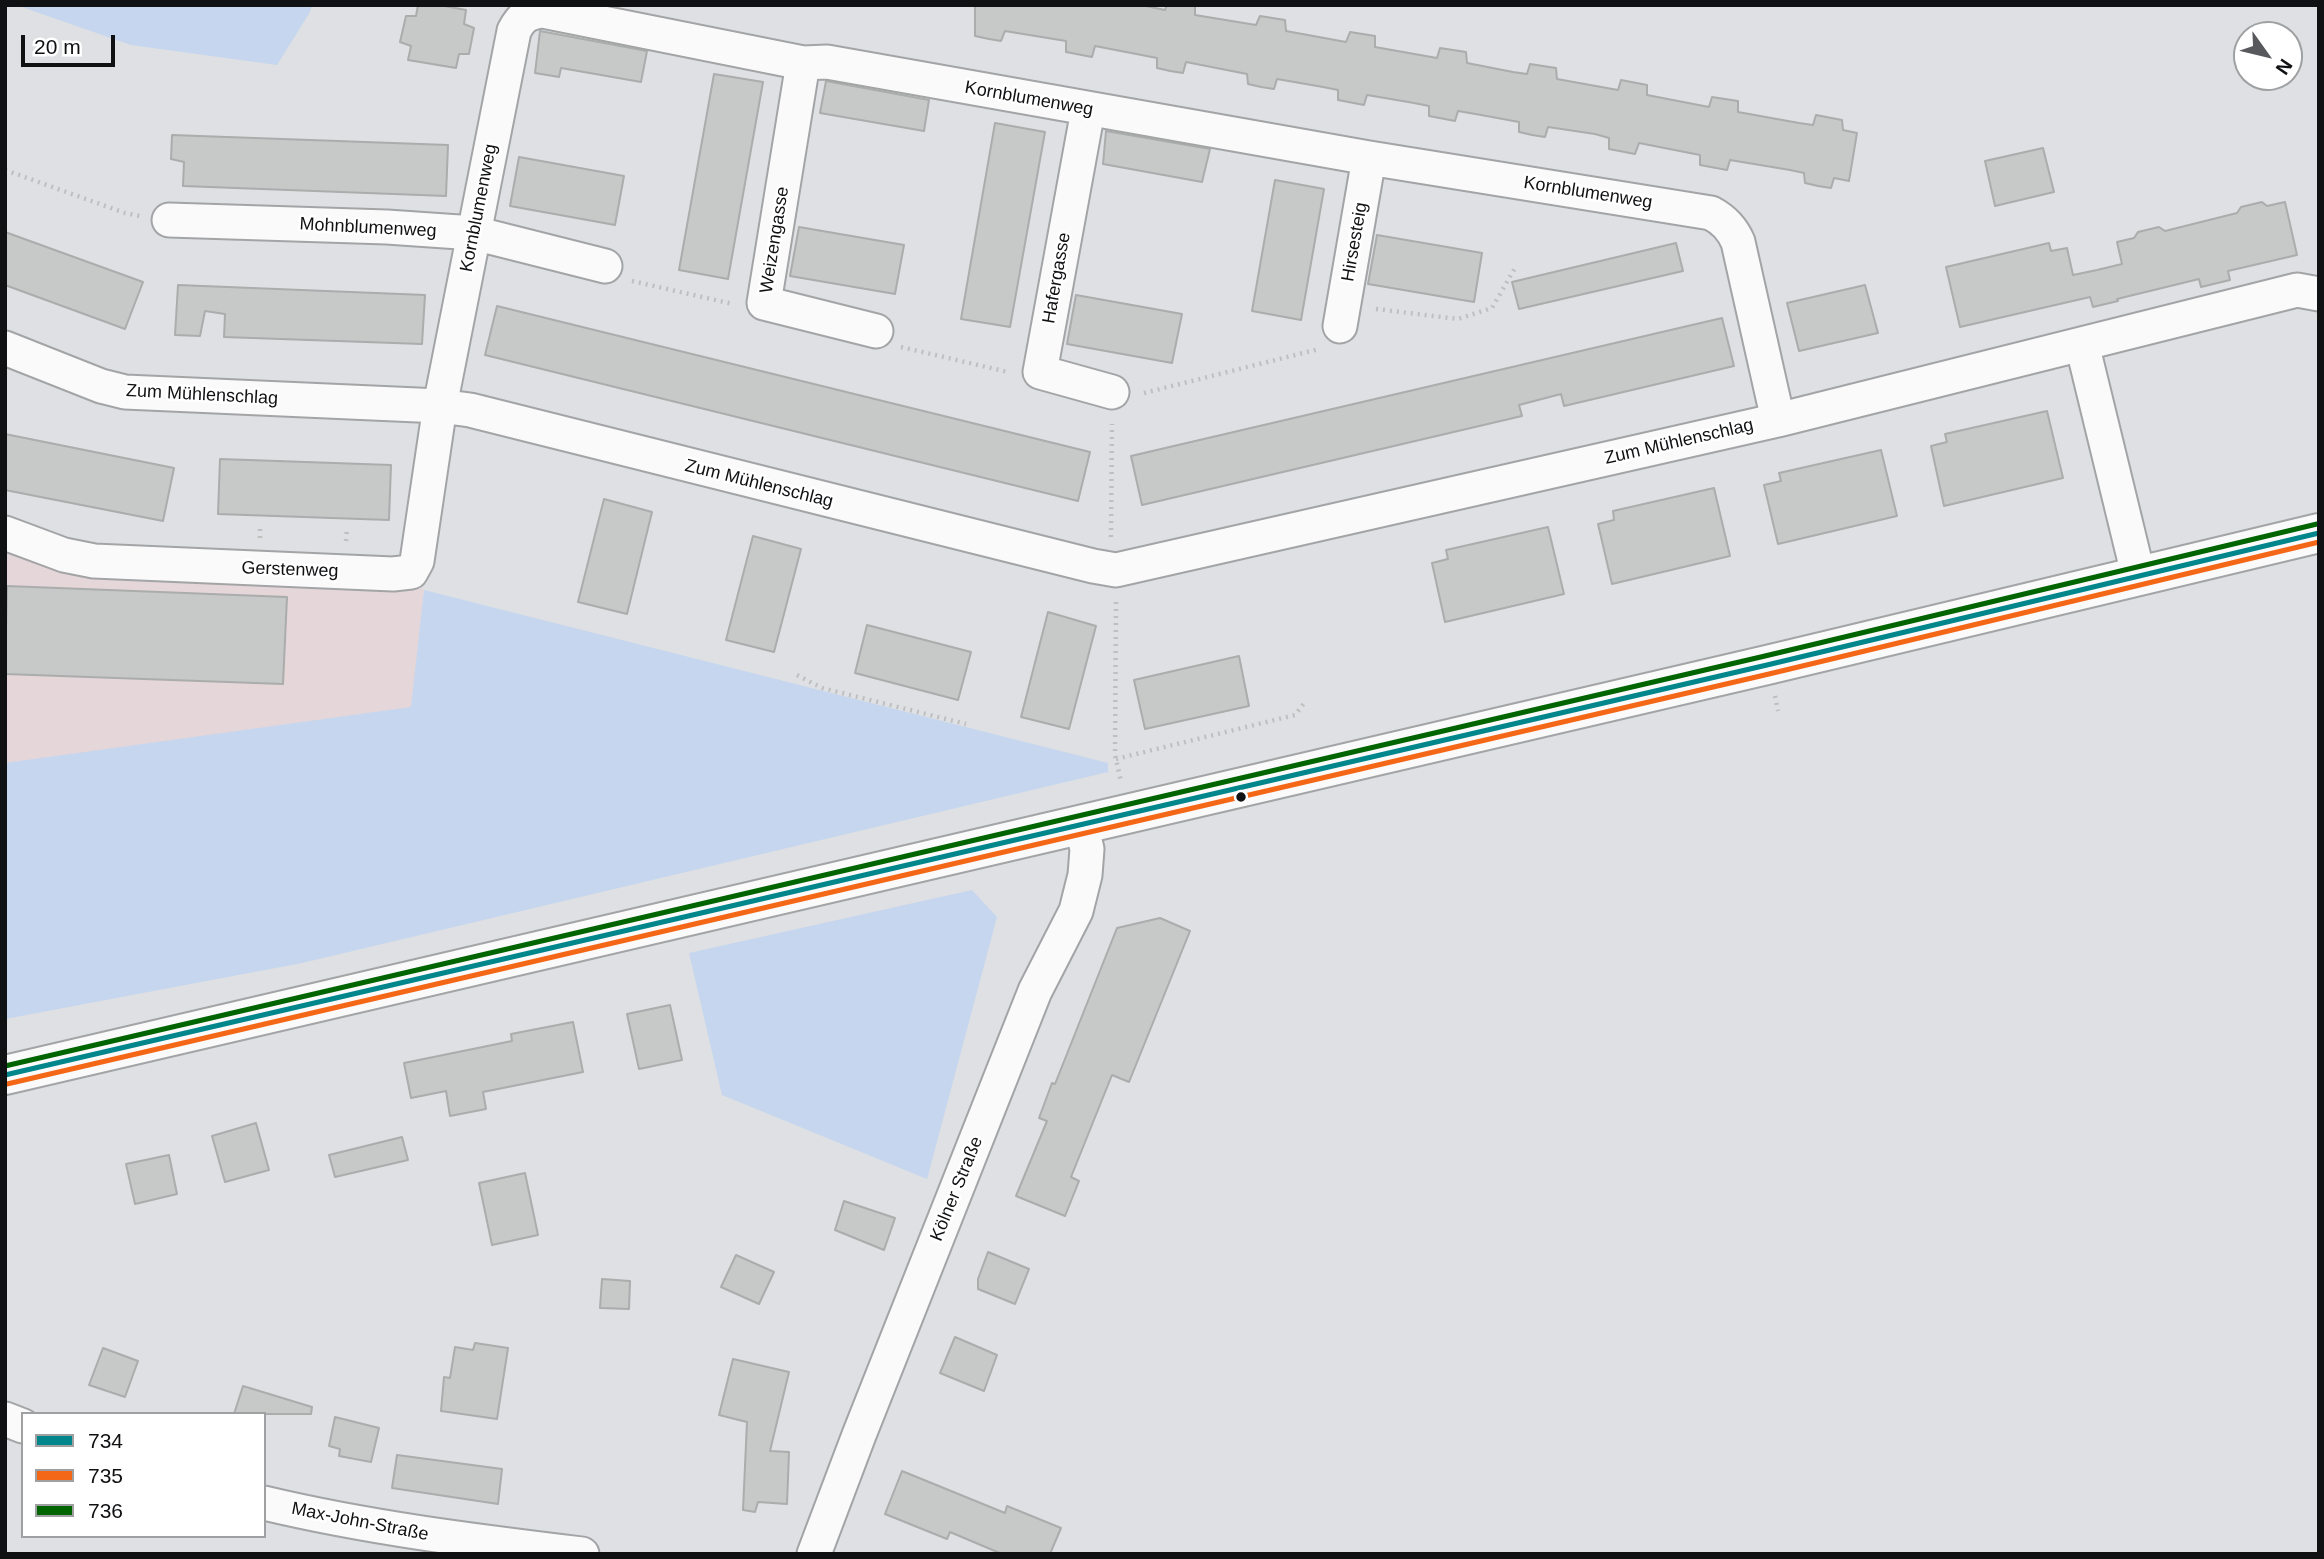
<!DOCTYPE html>
<meta charset="utf-8">
<style>
body{margin:0}
#map{position:relative;width:2324px;height:1559px;overflow:hidden;background:#dee0e3;font-family:Arial,sans-serif}
canvas{display:block}
.frame{position:absolute;inset:0;border:7px solid #101113;pointer-events:none}
.legend{position:absolute;left:21px;top:1412px;width:245px;height:126px;box-sizing:border-box;background:#fff;border:2px solid #9fa0a1;margin:0;padding:9px 12px;list-style:none;font-size:21px;color:#101113}
.legend li{display:flex;align-items:center;gap:14px;height:35px}
.legend b{width:35px;border:2px solid #9fa0a1}
.north{position:absolute;left:2233px;top:21px;width:70px;height:70px;box-sizing:border-box;background:#fff;border:2px solid #9fa0a1;border-radius:50%;rotate:124deg;font-size:19px;font-weight:700;line-height:28px;text-align:center;color:#101113}
.north::after{content:'';display:block;margin:auto;width:24px;height:32px;background:#58595c;clip-path:polygon(50% 0,100% 100%,50% 72%,0 100%)}
.scale{position:absolute;left:21px;top:35px;width:94px;height:32px;box-sizing:border-box;border:4px solid #101113;border-top:0;padding-left:9px;font-size:21px;line-height:24px;white-space:nowrap;color:#101113;-webkit-text-stroke:5px #fff;paint-order:stroke}
</style>
<div id="map">
<canvas width="2324" height="1559"></canvas>
<div class="frame"></div>
<ul class="legend">
<li><b style="height:9px;background:#00868b"></b>734</li>
<li><b style="height:9px;background:#f46717"></b>735</li>
<li><b style="height:9px;background:#006400"></b>736</li>
</ul>
<div class="north">N</div>
<div class="scale">20 m</div>
</div>
<script>
const ctx = document.querySelector('canvas').getContext('2d');
ctx.lineJoin = 'round';
function fill(path, color) {
  ctx.fillStyle = color;
  ctx.fill(path, 'evenodd');
}
function trace(path, color, width, dash) {
  ctx.strokeStyle = color;
  ctx.lineWidth = width;
  ctx.lineCap = dash ? 'butt' : 'round';
  ctx.setLineDash(dash || []);
  ctx.stroke(path);
}
function write(font, color, halo, rows, align = 'center') {
  ctx.font = font + ' Arial,sans-serif';
  ctx.lineWidth = 5;
  ctx.setLineDash([]);
  ctx.textBaseline = 'middle';
  ctx.strokeStyle = halo;
  ctx.fillStyle = color;
  for (const [text, x, y, turn = 0] of rows) {
    ctx.save();
    ctx.translate(x, y);
    ctx.rotate((+turn || 0) * Math.PI / 180);
    ctx.textAlign = isNaN(turn) ? turn : align;
    if (halo) ctx.strokeText(text, 0, 0);
    ctx.fillText(text, 0, 0);
    ctx.restore();
  }
}
fill(new Path2D(`
 M 5,544 L 92,576 L 424,589 L 412,707 L 5,764 Z`), '#e4d6d9');
fill(new Path2D(`
 M 16,5 L 312,5 L 310,12 L 277,65 L 131,45 Z
 M 424,590 L 1108,763 L 1108,772 L 302,963 L 5,1019 L 5,763 L 411,707 Z
 M 972,890 L 997,917 L 927,1179 L 722,1095 L 689,953 Z`), '#c5d6ee');
const building = new Path2D(`
 M 418,5 L 439,5 L 466,10 L 464,24 L 474,28 L 469,54 L 459,54 L 456,68 L 408,60 L 411,46 L 400,42 L 406,16 L 416,16 Z
 M 975,5 L 1141,5 L 1165,10 L 1167,5 L 1195,5 L 1195,15 L 1256,25 L 1260,16 L 1285,20 L 1286,31 L 1346,42 L 1350,32 L 1375,36 L 1375,47 L 1437,58 L 1440,48 L 1466,52 L 1467,63 L 1513,72 L 1527,74 L 1530,64 L 1556,68 L 1557,79 L 1618,90 L 1621,80 L 1647,85 L 1647,95 L 1709,107 L 1712,97 L 1738,101 L 1738,112 L 1799,123 L 1813,125 L 1816,115 L 1842,120 L 1843,130 L 1857,133 L 1849,181 L 1834,178 L 1831,188 L 1818,186 L 1805,183 L 1804,173 L 1790,170 L 1730,160 L 1727,170 L 1700,165 L 1700,155 L 1639,143 L 1635,154 L 1609,149 L 1609,138 L 1595,134 L 1548,127 L 1545,137 L 1532,135 L 1519,132 L 1519,122 L 1481,115 L 1458,111 L 1455,121 L 1429,116 L 1429,106 L 1414,103 L 1367,95 L 1364,105 L 1338,100 L 1338,90 L 1323,87 L 1277,79 L 1274,89 L 1261,87 L 1248,84 L 1247,74 L 1186,62 L 1183,73 L 1170,71 L 1157,68 L 1157,58 L 1095,46 L 1092,57 L 1066,52 L 1066,41 L 1005,31 L 1001,41 L 989,39 L 975,36 Z
 M 540,31 L 647,51 L 641,82 L 561,68 L 559,77 L 535,73 Z
 M 714,74 L 763,82 L 728,279 L 679,270 Z
 M 826,81 L 929,100 L 924,131 L 820,113 Z
 M 995,123 L 1045,132 L 1010,327 L 961,319 Z
 M 1106,131 L 1210,149 L 1202,182 L 1103,164 Z
 M 172,135 L 448,145 L 446,196 L 183,186 L 184,162 L 171,159 Z
 M 2043,148 L 2054,192 L 1995,206 L 1985,161 Z
 M 519,157 L 624,176 L 615,225 L 510,206 Z
 M 1275,180 L 1324,189 L 1301,320 L 1252,311 Z
 M 2262,202 L 2267,206 L 2285,202 L 2297,255 L 2228,271 L 2230,280 L 2201,287 L 2199,279 L 2117,299 L 2118,301 L 2093,307 L 2090,297 L 1960,327 L 1946,267 L 2049,243 L 2051,251 L 2067,248 L 2073,275 L 2097,270 L 2122,264 L 2117,242 L 2134,238 L 2138,232 L 2159,227 L 2165,231 L 2237,213 L 2241,207 Z
 M 799,227 L 904,245 L 895,294 L 790,276 Z
 M 5,232 L 143,282 L 125,329 L 5,285 Z
 M 1377,235 L 1482,253 L 1474,302 L 1368,284 Z
 M 1676,243 L 1683,271 L 1519,309 L 1512,282 Z
 M 178,285 L 425,295 L 422,344 L 224,337 L 225,314 L 205,311 L 200,336 L 175,335 Z
 M 1865,285 L 1878,333 L 1799,351 L 1787,303 Z
 M 1076,295 L 1182,314 L 1172,363 L 1067,344 Z
 M 497,306 L 1090,452 L 1078,501 L 485,355 Z
 M 1722,318 L 1734,366 L 1564,406 L 1561,394 L 1519,405 L 1522,416 L 1142,505 L 1131,456 Z
 M 2047,411 L 2063,478 L 1944,506 L 1931,446 L 1947,442 L 1945,434 Z
 M 5,434 L 174,468 L 163,521 L 5,490 Z
 M 1881,450 L 1897,516 L 1778,544 L 1764,485 L 1781,481 L 1779,473 Z
 M 220,459 L 391,465 L 389,520 L 218,514 Z
 M 1714,488 L 1730,556 L 1612,584 L 1598,524 L 1614,520 L 1613,511 Z
 M 604,499 L 652,512 L 627,614 L 578,602 Z
 M 1548,527 L 1564,594 L 1445,622 L 1432,563 L 1448,559 L 1446,550 Z
 M 753,536 L 801,549 L 774,652 L 726,640 Z
 M 7,586 L 287,597 L 283,684 L 5,674 Z
 M 1048,612 L 1096,626 L 1069,729 L 1021,717 Z
 M 867,625 L 971,652 L 958,700 L 855,673 Z
 M 1239,656 L 1249,706 L 1145,729 L 1134,680 Z
 M 1160,918 L 1190,931 L 1129,1082 L 1112,1075 L 1071,1177 L 1079,1181 L 1065,1216 L 1016,1196 L 1047,1121 L 1039,1118 L 1052,1083 L 1055,1084 L 1117,928 Z
 M 670,1005 L 682,1060 L 639,1069 L 627,1014 Z
 M 573,1022 L 583,1072 L 483,1092 L 486,1109 L 450,1116 L 446,1091 L 411,1098 L 404,1063 L 512,1041 L 511,1034 Z
 M 256,1123 L 269,1170 L 225,1182 L 212,1136 Z
 M 402,1137 L 408,1160 L 335,1177 L 329,1155 Z
 M 169,1155 L 177,1194 L 135,1204 L 126,1164 Z
 M 525,1173 L 538,1235 L 492,1245 L 479,1183 Z
 M 844,1201 L 895,1218 L 884,1250 L 835,1230 Z
 M 988,1252 L 1029,1269 L 1015,1304 L 978,1289 L 978,1279 Z
 M 736,1255 L 774,1272 L 759,1304 L 721,1287 Z
 M 602,1279 L 630,1281 L 629,1309 L 600,1308 Z
 M 955,1337 L 997,1355 L 984,1391 L 940,1373 Z
 M 475,1343 L 508,1348 L 497,1419 L 441,1411 L 444,1377 L 450,1378 L 455,1347 L 473,1350 Z
 M 103,1348 L 138,1361 L 125,1397 L 89,1385 Z
 M 733,1359 L 789,1372 L 770,1451 L 789,1452 L 787,1504 L 758,1502 L 755,1512 L 743,1510 L 747,1422 L 719,1415 Z
 M 243,1386 L 312,1407 L 311,1414 L 234,1414 Z
 M 335,1417 L 379,1428 L 371,1462 L 339,1456 L 340,1449 L 329,1446 Z
 M 397,1455 L 502,1469 L 498,1504 L 392,1488 Z
 M 902,1471 L 1005,1513 L 1007,1506 L 1061,1528 L 1050,1554 L 1002,1554 L 950,1532 L 947,1539 L 885,1514 Z`);
fill(building, '#c7c8c8');
trace(building, '#abacac', 2);
const street = new Path2D(`
 M 803,63 L 764,303 L 876,331
 M 1088,110 L 1040,372 L 1112,392
 M 169,220 L 387,227 L 474,233 L 605,266
 M 1340,326 L 1369,158
 M 2082,344 L 2138,574
 M 5,348 L 101,386 L 125,392 L 440,406 L 470,410 L 1093,566 L 1116,570 L 1778,420 L 2297,290 L 2319,294
 M 5,533 L 64,555 L 94,561 L 393,574 L 411,572 L 417,561 L 440,406 L 514,31 C 521,17 527,13 543,11 L 803,63 L 827,62 L 1369,158 L 1711,213 C 1724,220 1732,228 1738,242 L 1778,420
 M 5,1419 L 23,1426
 M 264,1503 C 369,1528 475,1541 582,1554
 M 814,1554 L 859,1435 L 1035,991 L 1076,911 L 1085,875 L 1087,849 L 1081,824`);
const secondary = new Path2D(`
 M 5,1075 L 1767,665 L 2319,533`);
trace(street, '#a3a4a6', 37);
trace(secondary, '#a3a4a6', 42);
trace(new Path2D(`
 M 5,170 L 125,213 L 140,216
 M 632,281 L 733,304
 M 1376,309 L 1458,319 L 1492,308 L 1515,268
 M 901,347 L 1008,372
 M 1144,393 L 1319,349
 M 1111,537 L 1112,424
 M 260,538 L 260,525
 M 346,541 L 347,528
 M 1116,602 L 1115,755 L 1121,781
 M 797,675 L 822,688 L 966,724
 M 1775,696 L 1778,711
 M 1116,759 L 1295,715 L 1305,702`), '#bfbfc0', 4.5, [2, 5]);
trace(street, '#fafafb', 33);
trace(secondary, '#fafafb', 38);
trace(new Path2D(`
 M 5,1075 L 1767,665 L 2319,533`), '#00868b', 5);
trace(new Path2D(`
 M 7,1084 L 1769,674 L 2319,542`), '#f46717', 5);
trace(new Path2D(`
 M 5,1066 L 1765,656 L 2317,524`), '#006400', 5);
for (const [x, y, r, color] of [
 [1241,797,6,"#101113"]
]) {
  const dot = new Path2D();
  dot.arc(x, y, r, 0, 2 * Math.PI);
  ctx.fillStyle = color;
  ctx.fill(dot);
  trace(dot, '#fff', 2.5);
}
write('18px', '#101113', '#fff', [
 ["Kornblumenweg",1029,99,10],
 ["Kornblumenweg",1588,193,9],
 ["Kornblumenweg",479,208,-79],
 ["Mohnblumenweg",368,228,3],
 ["Weizengasse",775,240,-81],
 ["Hirsesteig",1355,242,-80],
 ["Hafergasse",1057,278,-80],
 ["Zum Mühlenschlag",202,395,3],
 ["Zum Mühlenschlag",1679,442,-13],
 ["Zum Mühlenschlag",759,484,14],
 ["Gerstenweg",290,570,2],
 ["Kölner Straße",957,1189,-68],
 ["Max-John-Straße",360,1522,11]
]);
</script>
